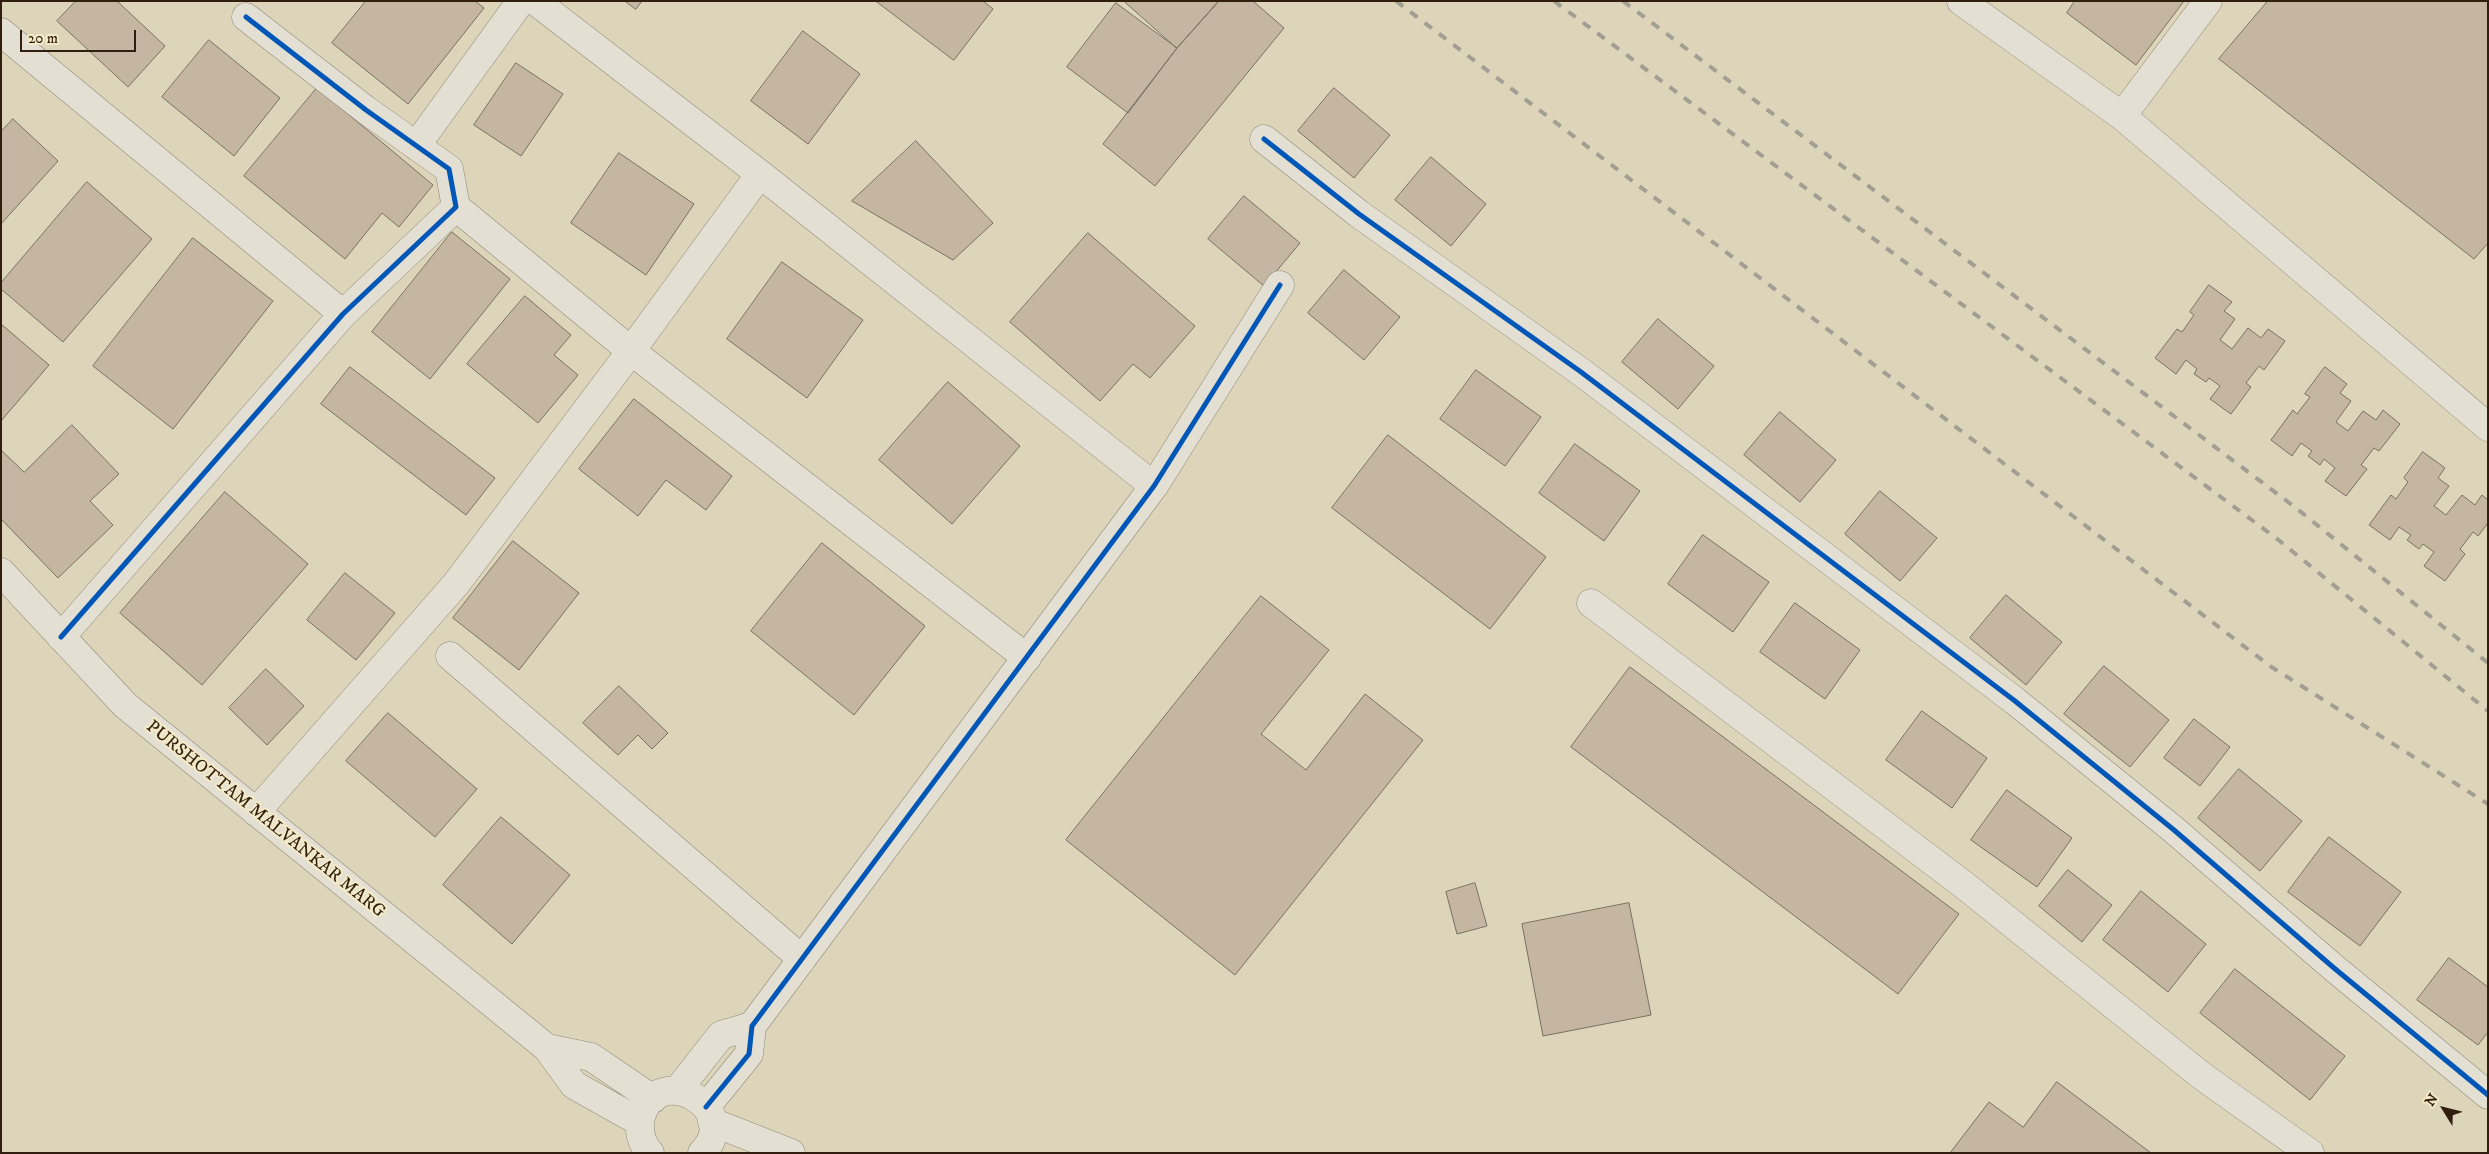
<!DOCTYPE html>
<style>
body{margin:0}
#map{position:relative;width:2489px;height:1154px;overflow:hidden;background:#dcd5ba;font-family:"IM FELL DW Pica",serif}
canvas{display:block}
.frame{position:absolute;inset:0;border:2px solid #311e0e;pointer-events:none}
.north{position:absolute;left:2419px;top:1084px;width:50px;height:50px;-webkit-text-stroke:4px #f2e9c8;paint-order:stroke;rotate:306deg;font-size:14px;font-weight:700;line-height:20px;text-align:center;color:#311e0e}
.north::after{content:'';display:block;margin:auto;width:18px;height:22px;background:#311e0e;clip-path:polygon(50% 0,100% 100%,50% 72%,0 100%)}
.scale{position:absolute;left:20px;top:30px;width:116px;height:22px;box-sizing:border-box;border:2px solid #311e0e;border-top:0;padding-left:6px;font-size:15px;line-height:18px;white-space:nowrap;color:#311e0e;-webkit-text-stroke:4px #f2e9c8;paint-order:stroke}
</style>
<div id="map">
<canvas width="2489" height="1154"></canvas>
<div class="frame"></div>
<div class="north">N</div>
<div class="scale">20 m</div>
</div>
<script>
const ctx = document.querySelector('canvas').getContext('2d');
ctx.lineJoin = 'round';
function fill(path, color) {
  ctx.fillStyle = color;
  ctx.fill(path, 'evenodd');
}
function trace(path, color, width, dash) {
  ctx.strokeStyle = color;
  ctx.lineWidth = width;
  ctx.lineCap = dash ? 'butt' : 'round';
  ctx.setLineDash(dash || []);
  ctx.stroke(path);
}
function write(font, color, halo, rows, align = 'center') {
  ctx.font = font + ' "IM FELL DW Pica",serif';
  ctx.lineWidth = 4.5;
  ctx.setLineDash([]);
  ctx.textBaseline = 'middle';
  ctx.strokeStyle = halo;
  ctx.fillStyle = color;
  for (const [text, x, y, turn = 0] of rows) {
    ctx.save();
    ctx.translate(x, y);
    ctx.rotate((+turn || 0) * Math.PI / 180);
    ctx.textAlign = isNaN(turn) ? turn : align;
    if (halo) ctx.strokeText(text, 0, 0);
    ctx.fillText(text, 0, 0);
    ctx.restore();
  }
}
const building = new Path2D(`
 M 76,1 L 117,1 L 165,46 L 128,87 L 57,21 Z
 M 366,1 L 475,1 L 484,8 L 408,104 L 332,43 Z
 M 625,1 L 642,1 L 636,9 Z
 M 876,1 L 983,1 L 993,9 L 954,60 Z
 M 1124,1 L 1219,1 L 1177,48 Z
 M 1219,1 L 1253,1 L 1284,28 L 1155,186 L 1103,144 L 1177,48 Z
 M 2075,1 L 2184,1 L 2136,65 L 2067,13 Z
 M 2268,1 L 2488,1 L 2488,243 L 2474,259 L 2219,59 Z
 M 1116,3 L 1177,48 L 1128,113 L 1067,67 Z
 M 803,31 L 860,74 L 808,144 L 751,101 Z
 M 209,40 L 280,98 L 234,156 L 162,97 Z
 M 516,63 L 563,94 L 521,156 L 474,125 Z
 M 317,88 L 433,185 L 399,227 L 382,213 L 345,259 L 244,176 Z
 M 1334,88 L 1390,135 L 1354,178 L 1298,131 Z
 M 13,119 L 58,161 L 1,224 L 1,132 Z
 M 916,141 L 993,223 L 953,260 L 852,201 Z
 M 619,153 L 694,204 L 646,275 L 571,223 Z
 M 1431,157 L 1486,204 L 1451,246 L 1395,200 Z
 M 87,182 L 152,239 L 63,342 L 1,289 L 1,283 Z
 M 1244,196 L 1300,243 L 1264,286 L 1208,239 Z
 M 452,232 L 510,279 L 430,379 L 372,332 Z
 M 1088,233 L 1195,326 L 1150,378 L 1133,364 L 1100,401 L 1010,322 Z
 M 193,238 L 273,301 L 173,429 L 93,366 Z
 M 782,262 L 863,320 L 807,398 L 727,339 Z
 M 1344,270 L 1400,317 L 1364,360 L 1308,313 Z
 M 2209,285 L 2232,302 L 2224,311 L 2235,319 L 2220,340 L 2232,349 L 2248,328 L 2261,338 L 2268,329 L 2285,341 L 2264,370 L 2259,366 L 2246,383 L 2251,387 L 2231,414 L 2210,399 L 2220,386 L 2209,378 L 2206,382 L 2194,374 L 2197,369 L 2186,360 L 2176,374 L 2155,358 L 2177,329 L 2182,332 L 2194,315 L 2190,312 Z
 M 525,296 L 571,335 L 554,355 L 578,375 L 538,423 L 467,364 Z
 M 1658,319 L 1714,366 L 1678,409 L 1622,362 Z
 M 1,324 L 49,365 L 1,421 Z
 M 350,367 L 495,478 L 466,515 L 321,404 Z
 M 2325,367 L 2347,384 L 2340,393 L 2351,401 L 2336,422 L 2348,431 L 2363,411 L 2376,420 L 2383,410 L 2400,424 L 2379,451 L 2374,448 L 2361,465 L 2367,469 L 2346,496 L 2325,481 L 2335,468 L 2324,459 L 2320,465 L 2308,456 L 2312,451 L 2301,443 L 2292,456 L 2271,440 L 2293,410 L 2297,414 L 2310,397 L 2305,394 Z
 M 1476,370 L 1541,417 L 1505,466 L 1440,419 Z
 M 948,382 L 1020,446 L 952,524 L 879,460 Z
 M 634,399 L 732,476 L 706,510 L 666,480 L 638,516 L 579,469 Z
 M 1780,412 L 1836,460 L 1800,502 L 1744,455 Z
 M 72,425 L 119,474 L 90,501 L 113,525 L 58,578 L 1,519 L 1,450 L 24,472 Z
 M 1388,435 L 1546,557 L 1490,629 L 1332,508 Z
 M 1575,444 L 1640,491 L 1604,541 L 1539,493 Z
 M 2423,452 L 2445,468 L 2438,478 L 2449,486 L 2434,506 L 2446,515 L 2462,495 L 2475,505 L 2482,495 L 2488,500 L 2488,523 L 2478,536 L 2473,532 L 2460,549 L 2465,554 L 2445,581 L 2424,566 L 2434,552 L 2423,544 L 2419,549 L 2407,540 L 2411,535 L 2399,527 L 2390,540 L 2369,525 L 2391,495 L 2396,499 L 2408,482 L 2404,478 Z
 M 1880,491 L 1937,538 L 1900,581 L 1845,534 Z
 M 225,492 L 308,564 L 202,685 L 120,613 Z
 M 1703,535 L 1769,582 L 1733,632 L 1668,584 Z
 M 513,541 L 579,593 L 519,670 L 453,618 Z
 M 822,543 L 925,626 L 854,715 L 751,631 Z
 M 345,573 L 395,613 L 356,660 L 307,620 Z
 M 2006,595 L 2062,642 L 2026,685 L 1970,638 Z
 M 1261,596 L 1329,650 L 1261,734 L 1306,770 L 1365,694 L 1423,740 L 1235,975 L 1066,840 Z
 M 1795,603 L 1860,650 L 1825,699 L 1760,652 Z
 M 2104,666 L 2169,720 L 2130,767 L 2064,714 Z
 M 1630,667 L 1959,914 L 1898,994 L 1571,747 Z
 M 266,669 L 304,706 L 267,745 L 229,708 Z
 M 619,686 L 668,733 L 652,749 L 638,735 L 618,755 L 583,723 Z
 M 1922,711 L 1987,758 L 1952,808 L 1886,760 Z
 M 388,713 L 477,789 L 435,837 L 346,761 Z
 M 2194,719 L 2230,747 L 2200,786 L 2164,758 Z
 M 2239,769 L 2302,821 L 2260,871 L 2198,818 Z
 M 2007,790 L 2072,838 L 2037,887 L 1971,840 Z
 M 501,817 L 570,875 L 512,944 L 443,885 Z
 M 2329,837 L 2401,892 L 2360,946 L 2288,892 Z
 M 2068,870 L 2112,905 L 2082,942 L 2039,906 Z
 M 1475,883 L 1487,926 L 1457,934 L 1446,892 Z
 M 2141,891 L 2206,944 L 2168,992 L 2103,940 Z
 M 1629,903 L 1651,1015 L 1543,1036 L 1522,924 Z
 M 2449,958 L 2488,987 L 2488,1032 L 2478,1045 L 2417,1000 Z
 M 2235,969 L 2345,1056 L 2310,1100 L 2200,1013 Z
 M 2057,1082 L 2151,1153 L 1950,1153 L 1989,1102 L 2023,1127 Z`);
fill(building, '#c5b6a2');
trace(building, '#787161', 1);
const minor = new Path2D(`
 M 535,1 L 760,174 L 1154,486
 M 1961,1 L 2122,116 L 2488,427
 M 1,32 L 343,314
 M 2122,116 L 2208,1
 M 1264,139 L 1359,214 L 1581,372 L 2015,701 L 2174,830 L 2334,968 L 2488,1095
 M 416,146 L 521,1
 M 456,207 L 631,351 L 1027,658
 M 1,572 L 125,705 L 547,1048 L 574,1085 L 640,1122
 M 1591,603 L 1964,885 L 2202,1076 L 2310,1153
 M 61,637 L 343,314 L 456,207 L 449,169 L 366,110 L 246,17
 M 450,656 L 802,959
 M 256,812 L 456,584 L 631,351 L 760,174
 M 547,1048 L 591,1057 L 653,1099
 M 677,1091 L 721,1035 L 752,1026
 M 706,1107 L 749,1054 L 752,1026 L 1154,486 L 1280,285
 M 712,1122 L 791,1153
 M 650,1153 C 641,1143 638,1130 641,1117 C 657,1059 745,1109 702,1153`);
trace(minor, '#908a79', 29);
trace(minor, '#e3dfd2', 28);
trace(new Path2D(`
 M 1396,1 L 2270,666 L 2488,804
 M 1554,1 L 2276,538 L 2488,711
 M 1623,1 L 2296,508 L 2488,663`), '#a29e92', 4, [9, 9]);
trace(new Path2D(`
 M 1264,139 L 1359,214 L 1581,372 L 2015,701 L 2174,830 L 2334,968 L 2488,1095
 M 61,637 L 343,314 L 456,207 L 449,169 L 366,110 L 246,17
 M 706,1107 L 749,1054 L 752,1026 L 1154,486 L 1280,285`), '#0057b8', 5);
write('18px', '#311e0e', '#f2e9c8', [
 ["PURSHOTTAM MALVANKAR MARG",265,820,39]
]);
</script>
